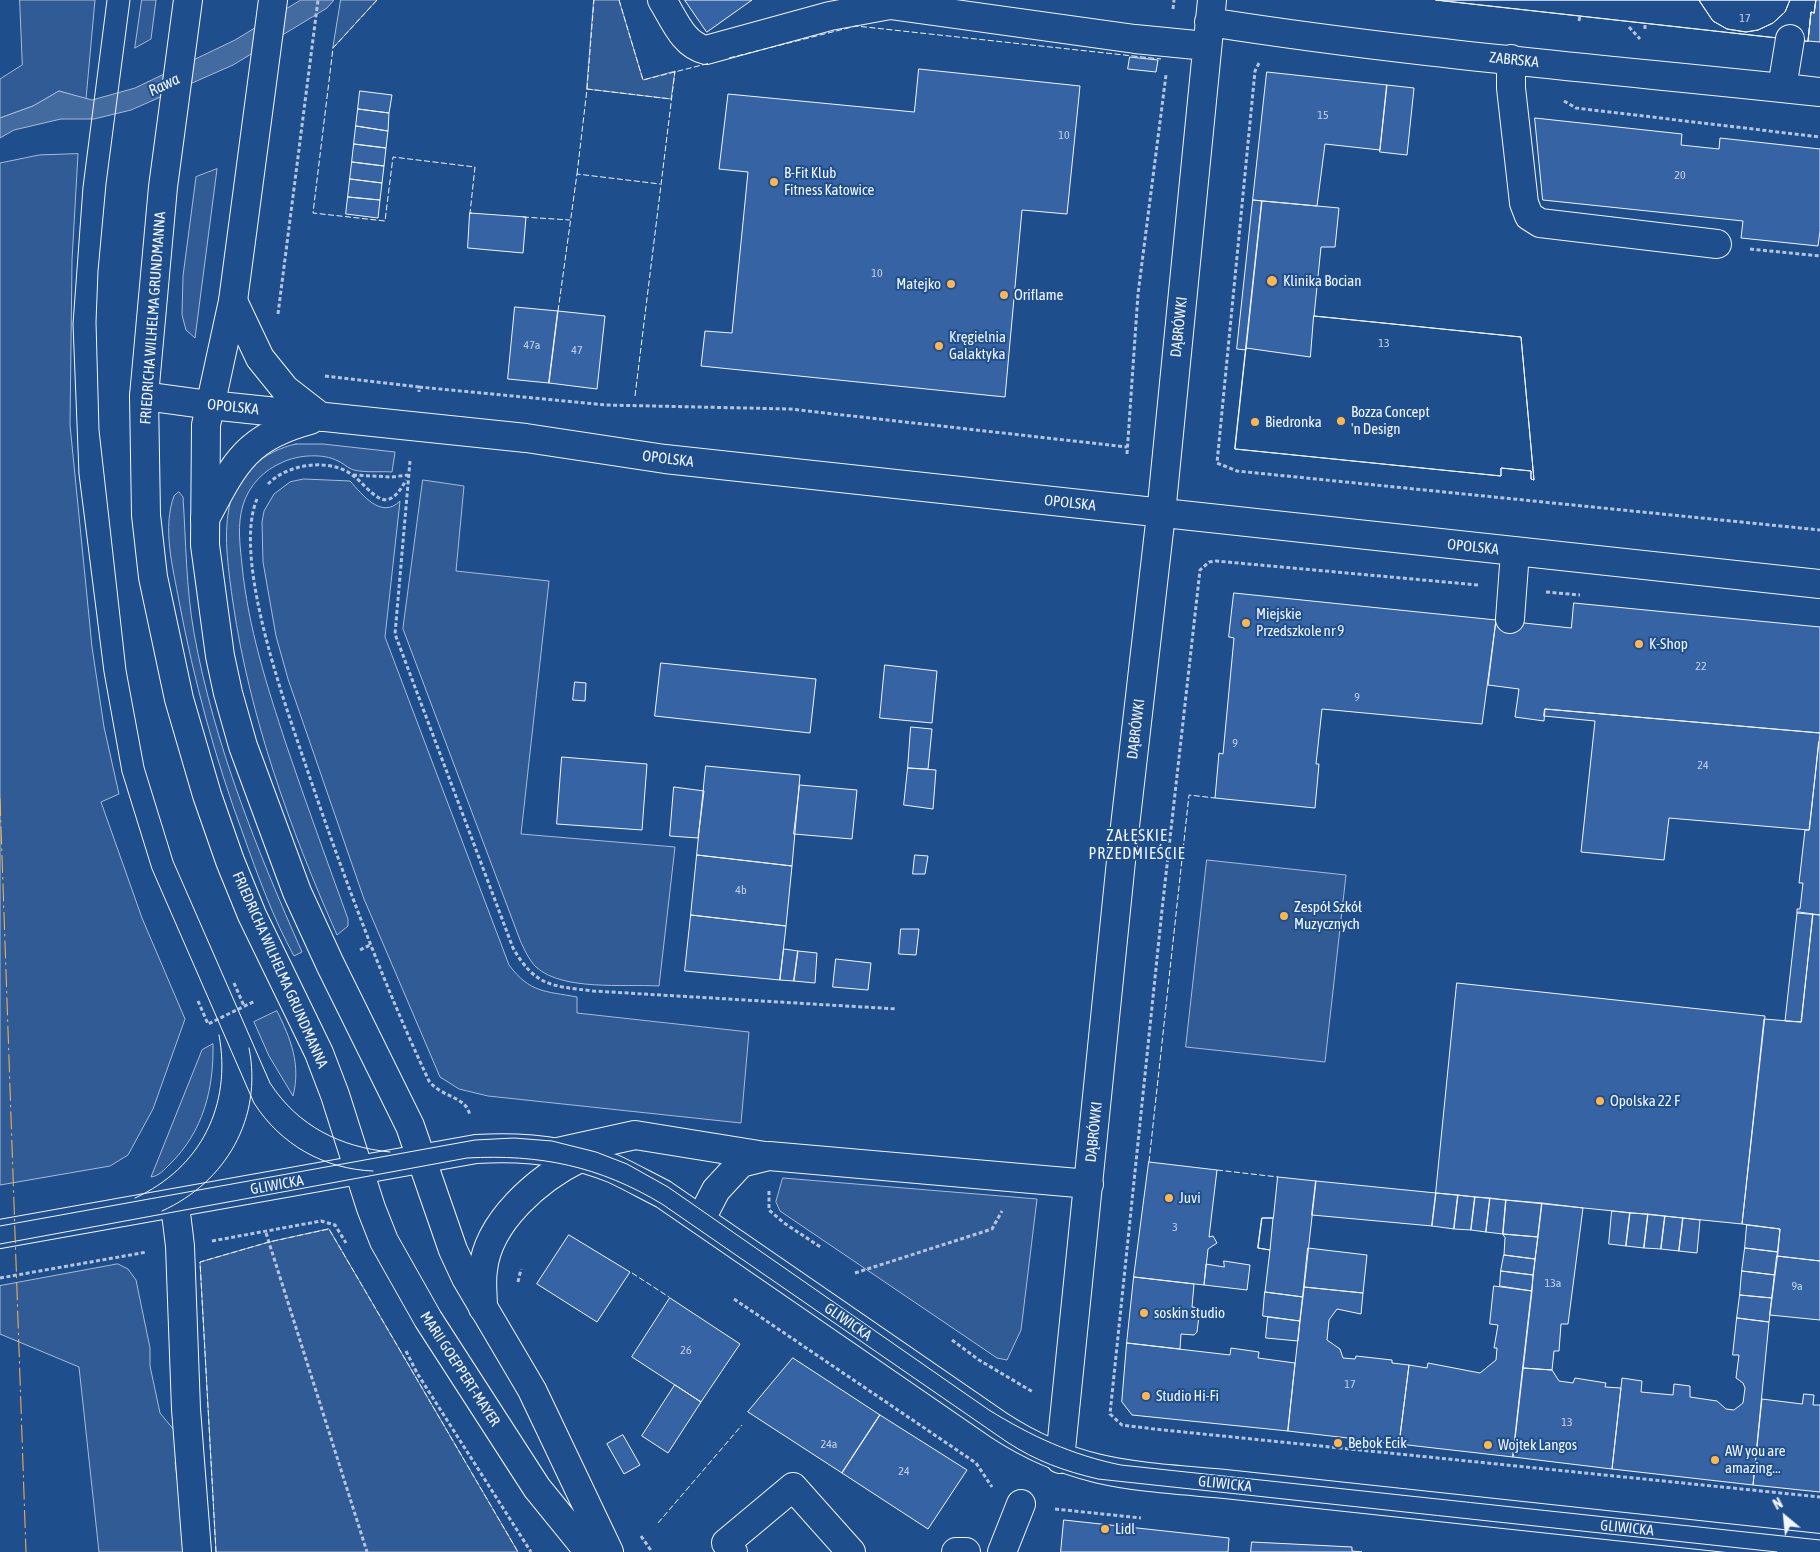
<!DOCTYPE html>
<meta charset="utf-8">
<style>
body{margin:0}
#map{position:relative;width:1820px;height:1552px;overflow:hidden;background:#1f4e8c;font-family:"Asap Condensed",sans-serif}
canvas{display:block}
.north{position:absolute;left:1760px;top:1492px;width:50px;height:50px;-webkit-text-stroke:4px #1f4e8c;paint-order:stroke;rotate:332deg;font-size:14px;font-weight:700;line-height:20px;text-align:center;color:#f2f6ff}
.north::after{content:'';display:block;margin:auto;width:18px;height:22px;background:#f2f6ff;clip-path:polygon(50% 0,100% 100%,50% 72%,0 100%)}
</style>
<div id="map">
<canvas width="1820" height="1552"></canvas>
<div class="north">N</div>
</div>
<script>
const ctx = document.querySelector('canvas').getContext('2d');
ctx.lineJoin = 'round';
function fill(path, color) {
  ctx.fillStyle = color;
  ctx.fill(path, 'evenodd');
}
function trace(path, color, width, dash) {
  ctx.strokeStyle = color;
  ctx.lineWidth = width;
  ctx.lineCap = dash ? 'butt' : 'round';
  ctx.setLineDash(dash || []);
  ctx.stroke(path);
}
function write(font, color, halo, rows, align = 'center') {
  ctx.font = font + ' "Asap Condensed",sans-serif';
  ctx.lineWidth = 4;
  ctx.setLineDash([]);
  ctx.textBaseline = 'middle';
  ctx.strokeStyle = halo;
  ctx.fillStyle = color;
  for (const [text, x, y, turn = 0] of rows) {
    ctx.save();
    ctx.translate(x, y);
    ctx.rotate((+turn || 0) * Math.PI / 180);
    ctx.textAlign = isNaN(turn) ? turn : align;
    if (halo) ctx.strokeText(text, 0, 0);
    ctx.fillText(text, 0, 0);
    ctx.restore();
  }
}
const green = new Path2D(`
 M 20,0 L 95,0 L 86,99 L 59,91 L 33,106 L 0,118 L 0,79 L 22,65 Z
 M 142,0 L 156,0 L 151,39 L 135,48 Z
 M 341,0 L 377,0 L 333,48 Z
 M 594,0 L 619,0 L 643,80 L 675,71 L 671,99 L 587,89 Z
 M 78,154 L 72,260 L 70,425 L 92,647 L 104,727 L 119,794 L 101,802 L 142,918 L 185,1019 L 153,1109 L 128,1155 L 110,1166 L 0,1185 L 0,163 L 39,155 Z
 M 217,169 L 195,338 L 186,330 L 182,315 L 183,276 L 196,177 Z
 M 296,444 L 323,444 L 395,452 L 392,472 C 380,471 366,473 354,470 C 349,469 343,463 338,461 C 323,453 298,455 283,462 C 264,470 249,485 243,505 C 237,525 240,545 242,565 C 248,627 267,686 286,744 C 306,803 327,861 348,919 L 348,926 L 337,935 C 290,829 250,718 233,603 C 229,573 223,538 229,508 C 235,474 264,451 296,444 Z
 M 304,479 L 350,481 C 362,494 381,520 400,501 L 385,637 L 509,965 C 530,993 545,991 577,997 L 577,1013 L 749,1032 L 741,1123 L 488,1096 L 459,1089 L 440,1077 L 364,899 L 288,679 L 276,636 L 263,562 L 262,522 L 264,511 L 274,494 L 290,482 Z
 M 423,480 L 464,486 L 456,571 L 549,581 L 521,834 L 675,847 L 659,986 C 624,984 562,991 536,967 C 529,960 524,949 520,940 L 403,629 Z
 M 179,492 L 183,497 C 186,542 186,587 194,633 C 214,744 257,850 302,952 L 294,956 C 273,918 258,876 243,834 C 215,758 194,681 179,601 C 173,568 162,528 174,496 Z
 M 1207,860 L 1346,875 L 1325,1062 L 1186,1047 Z
 M 277,1011 C 291,1039 301,1065 293,1096 L 269,1056 L 254,1022 Z
 M 213,1044 C 214,1089 203,1132 170,1164 C 164,1170 159,1176 151,1177 L 202,1050 Z
 M 783,1178 L 1037,1199 L 1021,1330 L 1007,1360 L 997,1358 L 780,1211 L 776,1202 Z
 M 329,1229 L 518,1552 L 216,1552 L 200,1262 L 269,1242 Z
 M 118,1264 L 128,1269 L 136,1280 L 150,1348 L 150,1366 L 160,1413 L 174,1430 L 183,1457 L 175,1462 L 187,1552 L 99,1552 L 79,1367 L 0,1334 L 0,1286 Z`);
fill(green, '#305b95');
trace(green, '#a8bbd7', 1);
const water = new Path2D(`
 M 301,0 L 334,0 L 327,8 L 233,65 L 131,110 L 94,119 L 61,119 L 14,130 L 0,138 L 0,118 L 33,106 L 59,91 L 92,100 L 135,88 L 235,40 Z`);
fill(water, '#446ba0');
trace(water, '#a8bbd7', 1);
const building = new Path2D(`
 M 685,0 L 752,0 L 707,32 Z
 M 1436,0 L 1699,0 L 1713,21 L 1727,29 L 1746,32 L 1758,30 L 1773,23 L 1785,12 L 1790,0 L 1816,0 L 1814,13 L 1811,12 L 1808,41 Z
 M 1436,0 L 1816,0 L 1814,13 L 1811,12 L 1808,41 Z
 M 1699,0 L 1790,0 L 1785,12 L 1773,23 L 1758,30 L 1746,32 L 1727,29 L 1713,21 Z
 M 1816,0 L 1820,0 L 1820,42 L 1808,41 L 1811,12 L 1814,13 Z
 M 1130,57 L 1158,60 L 1156,72 L 1128,69 Z
 M 919,69 L 1080,86 L 1067,214 L 1022,210 L 1005,397 L 701,366 L 705,331 L 732,333 L 748,172 L 719,169 L 728,94 L 914,112 Z
 M 1267,72 L 1387,85 L 1380,150 L 1325,144 L 1317,206 L 1253,200 Z
 M 1387,85 L 1414,88 L 1407,155 L 1380,152 Z
 M 360,91 L 392,95 L 389,113 L 358,109 Z
 M 358,109 L 389,113 L 388,131 L 356,126 Z
 M 1535,118 L 1682,134 L 1681,145 L 1719,149 L 1720,138 L 1820,149 L 1820,231 L 1818,246 L 1741,238 L 1743,221 L 1543,200 Z
 M 356,126 L 388,131 L 386,148 L 354,144 Z
 M 354,144 L 386,148 L 384,166 L 352,162 Z
 M 352,162 L 384,166 L 382,183 L 350,179 Z
 M 350,179 L 382,183 L 380,200 L 348,197 Z
 M 348,197 L 380,200 L 378,218 L 346,214 Z
 M 1253,200 L 1262,201 L 1246,350 L 1237,349 Z
 M 1262,201 L 1339,208 L 1335,247 L 1321,247 L 1314,316 L 1521,337 L 1534,480 L 1531,479 L 1531,471 L 1501,468 L 1501,476 L 1235,449 Z
 M 470,213 L 526,217 L 523,253 L 468,248 Z
 M 515,307 L 558,311 L 549,383 L 508,379 Z
 M 558,311 L 605,316 L 597,389 L 549,383 Z
 M 1314,316 L 1521,337 L 1534,480 L 1531,479 L 1531,471 L 1501,468 L 1501,476 L 1235,449 L 1246,348 L 1310,357 Z
 M 1234,593 L 1496,620 L 1482,724 L 1322,709 L 1316,764 L 1319,764 L 1315,808 L 1215,798 L 1219,753 L 1223,754 L 1234,638 L 1229,637 Z
 M 1574,603 L 1820,627 L 1820,733 L 1545,709 L 1544,721 L 1515,717 L 1519,689 L 1488,685 L 1496,620 L 1571,628 Z
 M 661,663 L 816,679 L 810,733 L 655,716 Z
 M 885,665 L 937,671 L 932,723 L 880,718 Z
 M 575,682 L 586,683 L 585,701 L 573,700 Z
 M 1545,709 L 1820,733 L 1809,830 L 1669,818 L 1664,860 L 1581,852 L 1595,721 L 1544,716 Z
 M 911,727 L 932,729 L 928,769 L 908,768 Z
 M 1819,742 L 1820,742 L 1820,915 L 1797,913 L 1797,909 L 1800,909 L 1803,883 L 1799,883 L 1805,830 L 1809,830 Z
 M 562,757 L 647,764 L 642,830 L 557,824 Z
 M 706,766 L 800,775 L 792,866 L 697,855 Z
 M 908,768 L 936,770 L 933,809 L 904,805 Z
 M 800,785 L 857,790 L 852,839 L 794,834 Z
 M 674,787 L 704,791 L 698,838 L 670,836 Z
 M 697,855 L 792,866 L 786,926 L 691,915 Z
 M 915,855 L 928,856 L 925,874 L 913,874 Z
 M 1799,912 L 1813,914 L 1801,1022 L 1785,1021 L 1797,913 Z
 M 1813,914 L 1820,915 L 1820,1261 L 1777,1256 L 1780,1229 L 1742,1224 L 1764,1019 L 1801,1022 Z
 M 691,915 L 786,926 L 780,980 L 685,971 Z
 M 901,929 L 919,929 L 916,955 L 899,954 Z
 M 784,949 L 798,951 L 794,981 L 780,980 Z
 M 798,951 L 817,953 L 815,983 L 794,981 Z
 M 836,959 L 871,963 L 868,990 L 833,987 Z
 M 1457,983 L 1765,1016 L 1742,1224 L 1436,1193 Z
 M 1149,1162 L 1217,1170 L 1209,1237 L 1213,1236 L 1217,1243 L 1208,1249 L 1204,1285 L 1134,1277 Z
 M 1278,1177 L 1316,1181 L 1303,1297 L 1265,1292 L 1270,1250 L 1258,1248 L 1262,1218 L 1273,1218 Z
 M 1316,1181 L 1436,1193 L 1432,1226 L 1312,1215 Z
 M 1436,1193 L 1458,1195 L 1454,1229 L 1432,1226 Z
 M 1458,1195 L 1475,1197 L 1471,1230 L 1454,1229 Z
 M 1475,1197 L 1490,1198 L 1486,1232 L 1471,1230 Z
 M 1490,1198 L 1506,1200 L 1503,1234 L 1486,1232 Z
 M 1506,1200 L 1542,1203 L 1538,1237 L 1503,1234 Z
 M 1542,1203 L 1583,1208 L 1568,1324 L 1561,1324 L 1559,1351 L 1554,1351 L 1552,1370 L 1523,1368 Z
 M 1612,1211 L 1630,1213 L 1626,1246 L 1609,1244 Z
 M 1630,1213 L 1648,1214 L 1644,1248 L 1626,1246 Z
 M 1648,1214 L 1665,1216 L 1661,1249 L 1644,1248 Z
 M 1665,1216 L 1683,1218 L 1679,1251 L 1661,1249 Z
 M 1262,1218 L 1273,1218 L 1270,1250 L 1258,1248 Z
 M 1683,1218 L 1700,1220 L 1697,1253 L 1679,1251 Z
 M 1747,1225 L 1780,1229 L 1778,1252 L 1745,1248 Z
 M 1503,1234 L 1538,1237 L 1535,1259 L 1504,1255 L 1505,1238 Z
 M 569,1235 L 630,1272 L 597,1322 L 537,1284 Z
 M 1308,1248 L 1367,1255 L 1363,1293 L 1304,1287 Z
 M 1745,1248 L 1778,1252 L 1775,1275 L 1742,1271 Z
 M 1504,1255 L 1535,1259 L 1533,1275 L 1501,1271 Z
 M 1777,1256 L 1820,1261 L 1820,1320 L 1770,1315 Z
 M 1224,1261 L 1250,1265 L 1247,1290 L 1204,1285 L 1206,1264 L 1224,1267 Z
 M 1501,1271 L 1533,1275 L 1532,1291 L 1500,1286 Z
 M 1742,1271 L 1775,1275 L 1772,1298 L 1740,1295 Z
 M 1134,1277 L 1194,1284 L 1192,1307 L 1200,1308 L 1197,1332 L 1194,1335 L 1181,1334 L 1180,1349 L 1127,1343 Z
 M 1494,1286 L 1532,1291 L 1513,1457 L 1399,1444 L 1409,1365 L 1427,1368 L 1428,1363 L 1480,1373 L 1496,1360 L 1497,1348 L 1494,1348 L 1498,1325 L 1490,1324 Z
 M 1304,1287 L 1363,1293 L 1361,1314 L 1337,1309 L 1329,1320 L 1327,1340 L 1340,1349 L 1343,1358 L 1355,1359 L 1356,1356 L 1392,1360 L 1392,1363 L 1409,1365 L 1399,1444 L 1288,1431 Z
 M 1265,1292 L 1303,1297 L 1300,1321 L 1263,1316 Z
 M 1740,1295 L 1772,1298 L 1769,1322 L 1737,1318 Z
 M 670,1298 L 740,1344 L 701,1402 L 632,1357 Z
 M 1268,1317 L 1300,1321 L 1298,1341 L 1266,1338 Z
 M 1737,1318 L 1769,1322 L 1753,1485 L 1612,1469 L 1622,1378 L 1642,1381 L 1641,1392 L 1673,1395 L 1674,1384 L 1690,1386 L 1690,1397 L 1717,1401 L 1726,1409 L 1734,1410 L 1743,1403 L 1745,1388 L 1743,1383 L 1736,1378 L 1739,1355 L 1733,1355 Z
 M 1127,1343 L 1230,1355 L 1231,1348 L 1259,1352 L 1258,1358 L 1295,1363 L 1288,1431 L 1132,1415 L 1122,1402 Z
 M 793,1358 L 880,1415 L 842,1473 L 748,1412 Z
 M 1523,1368 L 1552,1370 L 1559,1381 L 1573,1383 L 1575,1378 L 1606,1383 L 1605,1387 L 1621,1388 L 1612,1469 L 1513,1457 Z
 M 675,1385 L 701,1402 L 668,1453 L 642,1436 Z
 M 1804,1394 L 1814,1395 L 1813,1405 L 1820,1405 L 1820,1492 L 1753,1485 L 1762,1399 L 1802,1404 Z
 M 880,1415 L 967,1470 L 928,1529 L 842,1473 Z
 M 623,1435 L 640,1465 L 624,1474 L 607,1444 Z
 M 1064,1520 L 1229,1538 L 1228,1552 L 1061,1552 Z
 M 1252,1542 L 1352,1547 L 1352,1551 L 1362,1552 L 1251,1552 Z`);
fill(building, '#3563a3');
trace(building, '#f2f6ff', 1);
const minor = new Path2D(`
 M 662,0 C 674,19 683,45 706,50 L 830,16 L 890,5
 M 891,0 L 890,5 L 1135,39 L 1206,46
 M 1209,22 C 1412,54 1616,70 1820,92
 M 1511,59 L 1511,88 L 1524,203 L 1529,216 L 1540,223 L 1717,244
 M 1782,88 L 1790,39
 M 233,301 L 260,358 L 285,389 L 321,417
 M 144,396 L 210,405 L 526,438 L 665,459 L 1820,584
 M 205,519 C 234,464 246,437 310,420
 M 1510,619 L 1515,552
 M 558,1152 L 635,1135 L 765,1156
 M 175,1205 L 180,1246 L 186,1409 L 197,1552
 M 701,1219 L 716,1190 L 741,1163 L 769,1156 L 1089,1184
 M 0,1234 L 476,1149 C 523,1146 571,1151 614,1169 C 631,1177 647,1186 663,1194 L 1000,1426 C 1077,1476 1137,1476 1225,1484 L 1820,1548
 M 483,1308 C 483,1295 481,1282 483,1270 C 488,1221 539,1178 580,1158
 M 1060,1459 L 1121,861 L 1161,514 L 1212,0
 M 733,1552 L 726,1543 L 793,1487 L 851,1552
 M 956,1552 L 966,1552
 M 1002,1552 L 1021,1504`);
const major = new Path2D(`
 M 188,0 L 163,187 L 144,396 L 146,515 L 153,577 L 179,699 L 207,795 L 230,861 L 252,915 L 319,1053 L 335,1095 L 371,1208 L 384,1241 L 428,1319 L 537,1488 L 589,1552
 M 273,0 L 233,301 L 206,425 L 205,545 L 220,656 L 228,693 L 243,746 L 297,892 L 330,964 L 410,1126 L 453,1250 L 466,1278 L 532,1390 L 609,1552`);
trace(minor, '#f2f6ff', 30);
trace(major, '#f2f6ff', 30);
trace(new Path2D(`
 M 1173,9 L 1174,0
 M 1579,21 L 1580,16
 M 1629,27 L 1640,39
 M 1645,29 L 1645,23
 M 1259,63 L 1255,71 L 1217,463 L 1237,471 L 1820,530
 M 1564,101 L 1576,108 L 1820,137
 M 1750,249 L 1820,256
 M 278,314 L 318,0
 M 325,376 L 419,387 L 419,392
 M 419,387 L 606,405 L 790,409 L 1127,447
 M 1127,454 L 1138,294 L 1166,75
 M 410,461 L 395,634 L 513,948 C 535,986 551,986 593,991 L 897,1009
 M 353,475 L 391,477 L 408,475
 M 268,484 C 287,464 328,458 351,474 C 372,489 385,520 406,480
 M 257,499 C 231,560 289,715 310,778 C 345,880 383,983 429,1081 C 442,1098 467,1096 470,1116
 M 1478,585 L 1216,561 L 1209,562 L 1200,570 L 1162,910 L 1110,1414 L 1122,1425 L 1154,1429 L 1820,1497
 M 1546,592 L 1580,595
 M 360,950 L 370,945
 M 234,983 L 244,1006
 M 198,1001 L 208,1024 L 255,1001
 M 769,1191 L 769,1210 L 784,1223 L 822,1248
 M 266,1233 L 367,1552
 M 212,1241 L 321,1221 L 335,1225 L 346,1243
 M 855,1273 L 992,1229 L 1002,1211
 M 0,1278 L 147,1252
 M 518,1282 L 521,1269
 M 734,1299 L 976,1463 L 992,1487
 M 952,1340 L 979,1360 L 1033,1392
 M 406,1351 L 417,1373 L 531,1552
 M 1055,1509 L 1141,1518
 M 641,1536 L 652,1552`), '#b3c4dc', 3, [4, 2.5]);
trace(minor, '#1f4e8c', 28);
trace(major, '#1f4e8c', 28);
trace(new Path2D(`
 M 107,0 L 83,187 L 73,324 L 79,474 L 104,672 L 122,772 L 152,869 L 254,1103 C 281,1145 324,1169 373,1171
 M 130,0 L 106,184 L 98,271 L 96,322 L 99,430 L 126,670 L 144,767 L 173,861 L 270,1083 C 298,1126 340,1147 390,1152
 M 135,1198 C 201,1168 232,1105 219,1035
 M 162,1211 C 226,1182 263,1118 249,1048
 M 0,1226 L 475,1140 L 514,1138 L 552,1141 L 596,1152 L 627,1164 L 668,1187 L 989,1410 C 1031,1436 1072,1455 1121,1465 L 1820,1540
 M 0,1244 L 467,1158 C 540,1154 599,1166 662,1204 L 1007,1442 C 1036,1461 1064,1471 1098,1479 L 1777,1552`), '#f2f6ff', 1);
trace(new Path2D(`
 M 377,0 L 333,48 L 313,213 L 385,221 L 393,157 L 475,167 L 470,213 L 473,213
 M 619,0 L 643,80 L 710,63
 M 729,58 L 856,26 L 1161,59
 M 587,89 L 594,0
 M 577,174 L 587,89 L 671,99
 M 523,217 L 570,220
 M 558,311 L 577,174 L 660,184
 M 635,396 L 675,71
 M 1149,1162 L 1189,795 L 1215,798
 M 1217,1170 L 1278,1177
 M 632,1273 L 669,1297
 M 658,1523 L 742,1425
 M 216,1552 L 200,1262 L 269,1242 L 329,1229 L 518,1552`), '#f2f6ff', 1, [6, 2.5]);
trace(new Path2D(`
 M 0,798 L 26,1552`), '#ffb74d', 1, [18, 4, 2.5, 4]);
for (const [x, y, r, color] of [
 [774,182,5,"#ffb74d"],
 [1272,281,6,"#ffb74d"],
 [951,284,5,"#ffb74d"],
 [1004,295,5,"#ffb74d"],
 [939,346,5,"#ffb74d"],
 [1341,421,5,"#ffb74d"],
 [1255,422,5,"#ffb74d"],
 [1246,623,5,"#ffb74d"],
 [1639,644,5,"#ffb74d"],
 [1284,916,5,"#ffb74d"],
 [1600,1101,5,"#ffb74d"],
 [1169,1198,5,"#ffb74d"],
 [1144,1313,5,"#ffb74d"],
 [1146,1396,5,"#ffb74d"],
 [1338,1443,5,"#ffb74d"],
 [1488,1445,5,"#ffb74d"],
 [1715,1460,5,"#ffb74d"],
 [1105,1529,5,"#ffb74d"]
]) {
  const dot = new Path2D();
  dot.arc(x, y, r, 0, 2 * Math.PI);
  ctx.fillStyle = color;
  ctx.fill(dot);
  trace(dot, '#1f4e8c', 2);
}
write('12px', '#c3d1e8', null, [
 ["17",1745,18],
 ["15",1323,115],
 ["10",1064,135],
 ["20",1680,175],
 ["10",877,273],
 ["13",1384,343],
 ["47a",532,345],
 ["47",577,350],
 ["22",1701,666],
 ["9",1357,697],
 ["9",1235,743],
 ["24",1703,765],
 ["4b",741,890],
 ["3",1175,1227],
 ["13a",1553,1283],
 ["9a",1797,1286],
 ["26",686,1350],
 ["17",1350,1384],
 ["13",1567,1422],
 ["24a",829,1444],
 ["24",904,1471]
]);
write('15px', '#f2f6ff', '#1f4e8c', [
 ["ZABRSKA",1514,60,6],
 ["FRIEDRICHA WILHELMA GRUNDMANNA",153,318,-86],
 ["DĄBRÓWKI",1179,327,-84],
 ["OPOLSKA",233,407,6],
 ["OPOLSKA",668,459,7],
 ["OPOLSKA",1070,503,6],
 ["OPOLSKA",1473,547,6],
 ["DĄBRÓWKI",1136,729,-83],
 ["FRIEDRICHA WILHELMA GRUNDMANNA",280,970,66],
 ["DĄBRÓWKI",1094,1132,-84],
 ["GLIWICKA",277,1185,-10],
 ["GLIWICKA",848,1322,35],
 ["MARII GOEPPERT-MAYER",460,1369,57],
 ["GLIWICKA",1225,1484,6],
 ["GLIWICKA",1627,1528,6]
]);
write('15px', '#f2f6ff', '#1f4e8c', [
 ["B-Fit Klub",784,173],
 ["Fitness Katowice",784,190],
 ["Klinika Bocian",1283,281],
 ["Matejko",941,284,"right"],
 ["Oriflame",1014,295],
 ["Kręgielnia",949,337],
 ["Galaktyka",949,354],
 ["Bozza Concept",1351,412],
 ["'n Design",1351,429],
 ["Biedronka",1265,422],
 ["Miejskie",1256,614],
 ["Przedszkole nr 9",1256,631],
 ["K-Shop",1649,644],
 ["Zespół Szkół",1294,907],
 ["Muzycznych",1294,924],
 ["Opolska 22 F",1610,1101],
 ["Juvi",1179,1198],
 ["soskin studio",1154,1313],
 ["Studio Hi-Fi",1156,1396],
 ["Bebok Ecik",1348,1443],
 ["Wojtek Langos",1498,1445],
 ["AW you are",1725,1451],
 ["amazing…",1725,1468],
 ["Lidl",1115,1529]
], 'left');
write('italic 16px', '#f2f6ff', '#1f4e8c', [
 ["Rawa",164,85,-26]
]);
ctx.letterSpacing = '1px';
write('16px', '#f2f6ff', '#1f4e8c', [
 ["ZAŁĘSKIE",1137,836],
 ["PRZEDMIEŚCIE",1137,854]
]);
ctx.letterSpacing = '0px';
</script>
